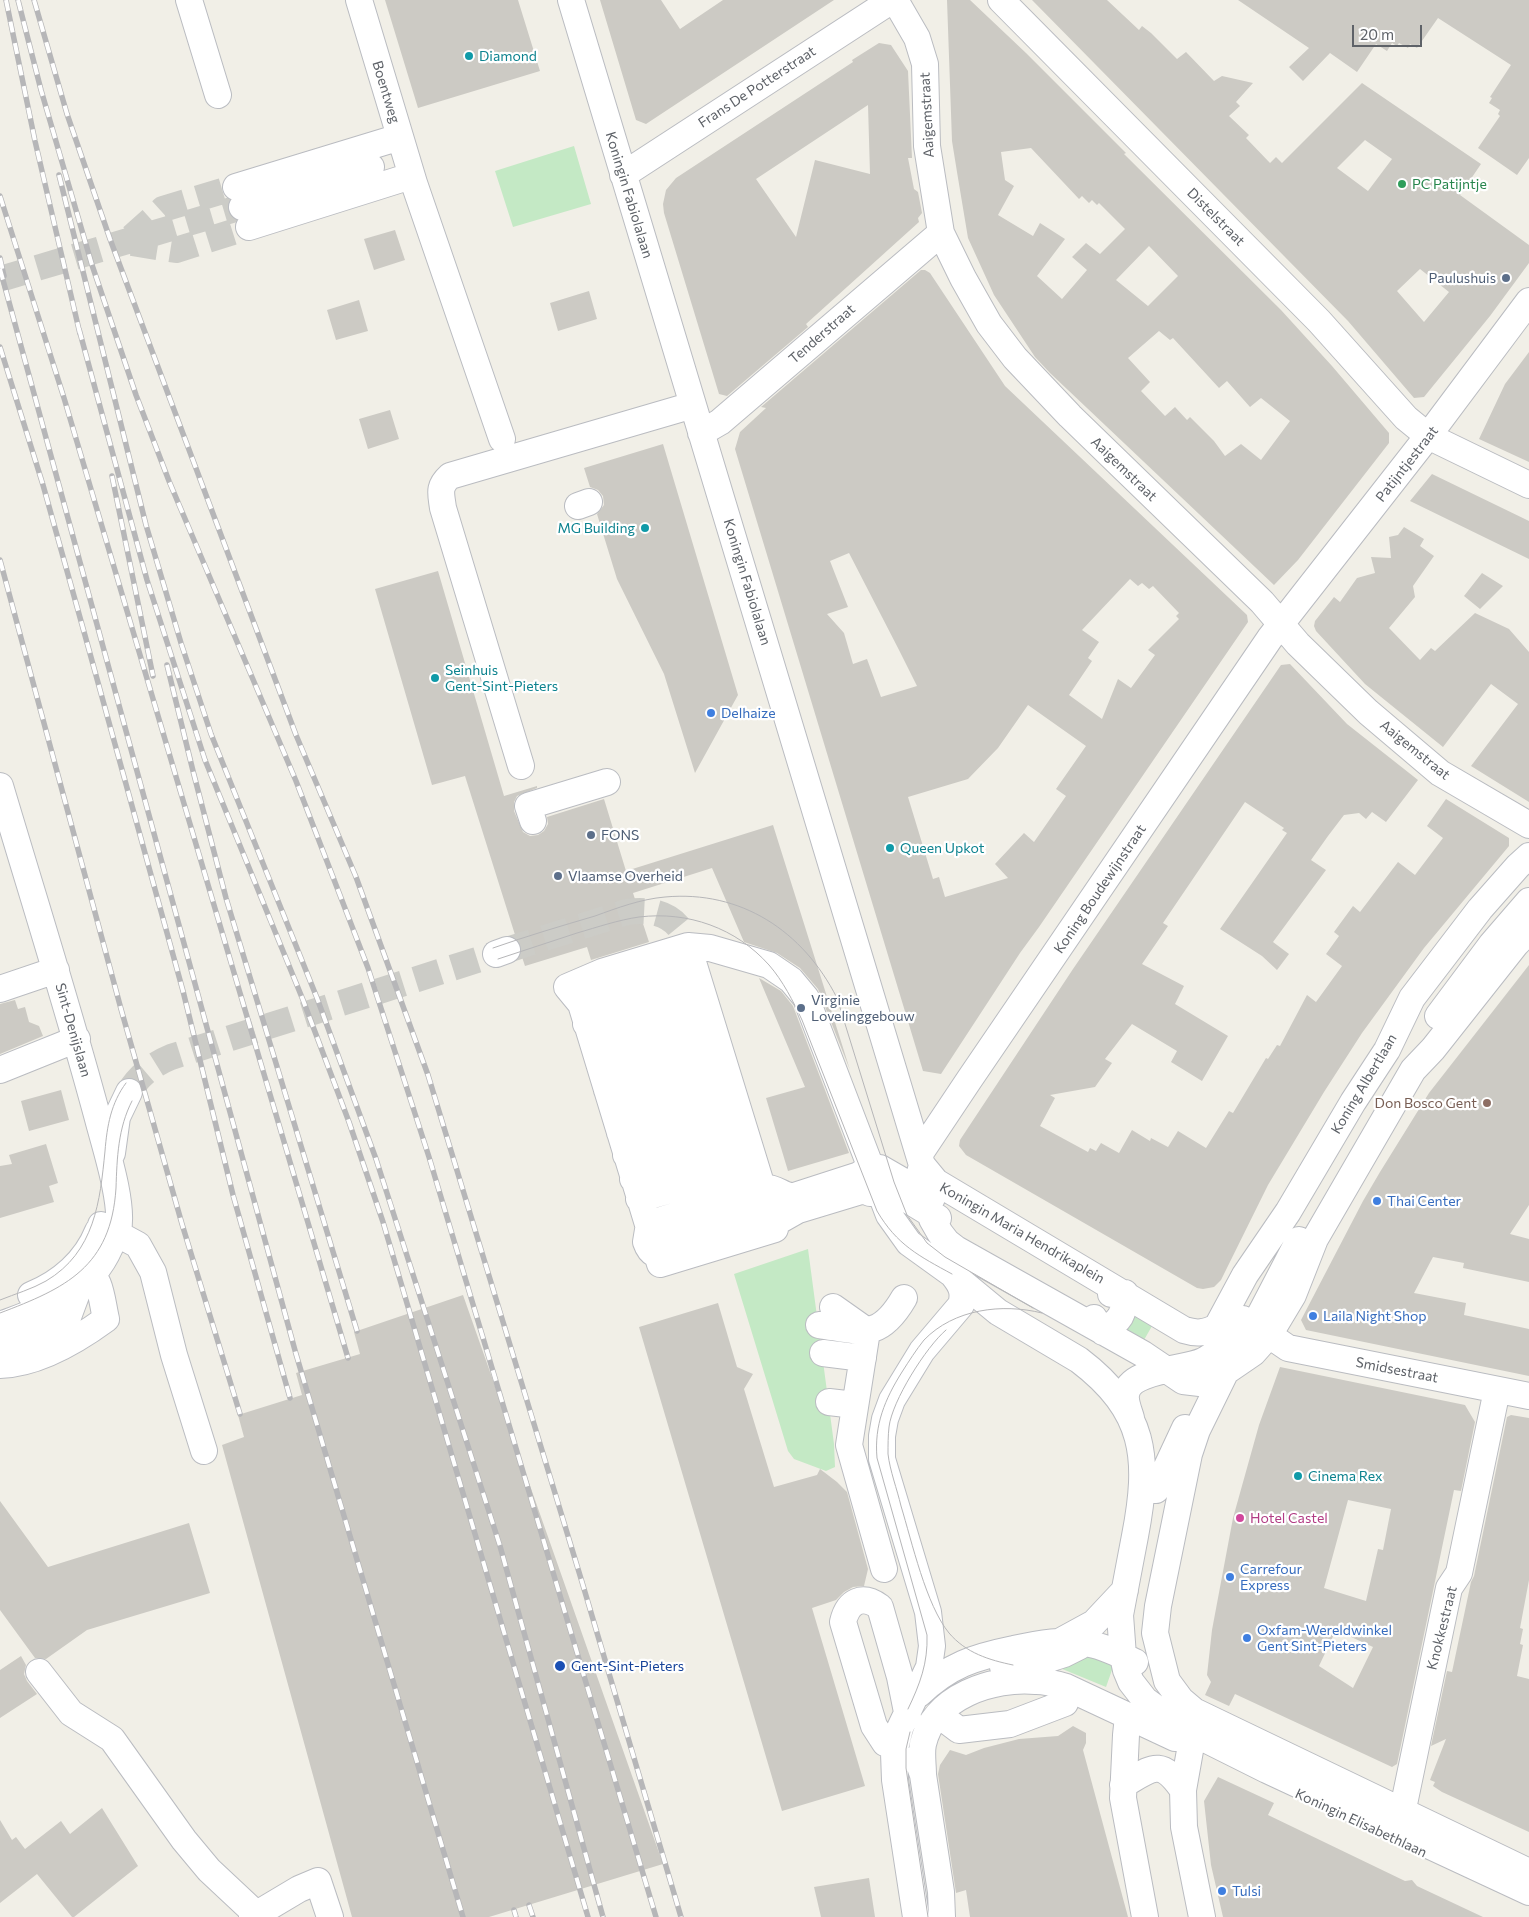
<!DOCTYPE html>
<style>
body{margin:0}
#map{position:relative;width:1529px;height:1917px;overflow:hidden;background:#f1efe7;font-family:Commissioner,sans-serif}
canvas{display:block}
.scale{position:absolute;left:1352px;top:25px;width:70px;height:22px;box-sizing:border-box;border:2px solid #5e6268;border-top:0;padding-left:6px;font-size:15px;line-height:18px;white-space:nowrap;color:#5e6268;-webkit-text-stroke:4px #fff;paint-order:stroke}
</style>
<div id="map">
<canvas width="1529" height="1917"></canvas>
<div class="scale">20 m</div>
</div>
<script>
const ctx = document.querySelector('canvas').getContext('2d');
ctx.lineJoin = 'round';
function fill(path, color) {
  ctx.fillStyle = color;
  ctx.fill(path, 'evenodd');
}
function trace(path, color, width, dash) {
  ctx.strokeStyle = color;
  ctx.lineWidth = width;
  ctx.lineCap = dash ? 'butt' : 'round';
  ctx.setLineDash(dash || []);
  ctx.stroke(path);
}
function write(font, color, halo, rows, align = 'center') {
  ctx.font = font + ' Commissioner,sans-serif';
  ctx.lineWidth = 4.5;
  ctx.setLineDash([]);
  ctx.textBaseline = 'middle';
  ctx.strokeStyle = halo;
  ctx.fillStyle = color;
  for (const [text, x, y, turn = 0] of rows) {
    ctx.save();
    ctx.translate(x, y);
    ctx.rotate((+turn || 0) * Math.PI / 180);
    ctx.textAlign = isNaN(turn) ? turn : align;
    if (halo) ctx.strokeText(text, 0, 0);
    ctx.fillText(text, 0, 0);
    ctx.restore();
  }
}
fill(new Path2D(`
 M 574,146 L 591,204 L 513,227 L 495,171 Z
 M 808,1249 L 834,1444 L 835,1467 L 826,1471 L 794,1459 L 788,1451 L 734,1274 Z
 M 1133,1304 L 1156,1319 L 1140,1347 L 1116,1334 Z
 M 1077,1651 L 1117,1665 L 1112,1670 L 1106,1687 L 1055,1666 Z`), '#c4e9c5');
fill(new Path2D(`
 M 385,0 L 518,0 L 540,71 L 418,108 Z
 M 600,0 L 661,0 L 680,29 L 723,0 L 834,0 L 646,124 L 636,120 Z
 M 947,0 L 970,0 L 1026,53 L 1126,153 L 1124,154 L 1281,310 L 1332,366 L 1389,433 L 1389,443 L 1298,560 L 1274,585 L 1050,373 L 1035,357 L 994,295 L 968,238 L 957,172 L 952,141 ZM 1031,148 L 1079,199 L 1082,196 L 1089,203 L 1092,200 L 1097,205 L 1099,203 L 1125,229 L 1100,254 L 1086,243 L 1072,257 L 1087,270 L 1062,299 L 1037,276 L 1065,239 L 1040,223 L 1033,236 L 998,215 L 1014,186 L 1005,180 L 1001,152 ZM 1149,246 L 1178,276 L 1148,306 L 1116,280 ZM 1159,331 L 1170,340 L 1173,338 L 1219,388 L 1227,381 L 1250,407 L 1261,398 L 1290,421 L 1261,460 L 1241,444 L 1225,456 L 1214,441 L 1190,417 L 1187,420 L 1175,407 L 1165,416 L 1141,391 L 1150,382 L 1128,358 Z
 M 1032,0 L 1107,0 L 1139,30 L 1142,26 L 1151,33 L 1177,59 L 1186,52 L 1214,81 L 1222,76 L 1253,83 L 1236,102 L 1240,106 L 1229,116 L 1249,135 L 1246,138 L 1270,163 L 1276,157 L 1282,163 L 1362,83 L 1481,164 L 1460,195 L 1529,245 L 1529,263 L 1490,316 L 1424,397 L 1414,398 L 1348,321 ZM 1365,140 L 1392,159 L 1368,191 L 1337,168 ZM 1420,269 L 1449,292 L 1424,322 L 1397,291 Z
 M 1238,0 L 1529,0 L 1529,158 L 1517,175 L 1478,148 L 1500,116 L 1498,114 L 1500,110 L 1489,103 L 1492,98 L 1490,97 L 1511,65 L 1438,18 L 1417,48 L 1410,44 L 1408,48 L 1399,43 L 1397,46 L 1392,43 L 1387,51 L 1376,44 L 1357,72 L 1330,53 L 1303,81 L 1289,67 L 1309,48 Z
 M 879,43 L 891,45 L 908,71 L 912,158 L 908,158 L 914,189 L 918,192 L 922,213 L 918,218 L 919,222 L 806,324 L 808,327 L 727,396 L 719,394 L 664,213 L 663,204 L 666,190 L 676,178 L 853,62 L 852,60 ZM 868,105 L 870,174 L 815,160 L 796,237 L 756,179 Z
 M 395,230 L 405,260 L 374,270 L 364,239 Z
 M 921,270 L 925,270 L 930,273 L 1005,386 L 1247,615 L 1248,622 L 1039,927 L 1020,953 L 941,1074 L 923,1071 L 735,449 L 740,432 L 766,408 L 761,407 ZM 849,553 L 899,650 L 917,686 L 881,697 L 867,659 L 853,664 L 844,633 L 827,614 L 848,607 L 830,561 ZM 1130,579 L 1138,586 L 1142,583 L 1149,589 L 1153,586 L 1179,613 L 1176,616 L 1179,619 L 1148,650 L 1155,655 L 1131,688 L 1118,679 L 1102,719 L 1069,695 L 1092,661 L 1088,658 L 1099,642 L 1082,630 ZM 1028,705 L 1086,746 L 1056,789 L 1066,796 L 1034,842 L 1024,833 L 995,864 L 1008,878 L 945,897 L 939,877 L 933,879 L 908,797 L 968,779 L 998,748 Z
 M 589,291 L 597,319 L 558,331 L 550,303 Z
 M 359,300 L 368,331 L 336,340 L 327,310 Z
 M 1529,352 L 1529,462 L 1479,439 L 1505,384 Z
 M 390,410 L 399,439 L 368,449 L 359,419 Z
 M 663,444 L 738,695 L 695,773 L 664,674 L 617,579 L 597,514 L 604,505 L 603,496 L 598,490 L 590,487 L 584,468 Z
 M 1432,474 L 1529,521 L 1529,559 L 1410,501 Z
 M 1404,527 L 1424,539 L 1420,546 L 1434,556 L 1413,586 L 1415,597 L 1389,628 L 1420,660 L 1431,648 L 1435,651 L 1475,613 L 1509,629 L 1529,652 L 1529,802 L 1471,766 L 1518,704 L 1491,684 L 1443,747 L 1365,684 L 1316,631 L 1314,626 L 1315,621 L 1334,597 L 1340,602 L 1357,578 L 1375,573 L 1371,557 L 1391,558 L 1389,537 L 1398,535 Z
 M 438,571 L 504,796 L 537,786 L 537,788 L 517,796 L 514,802 L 514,811 L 523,832 L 530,836 L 538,835 L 544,831 L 548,824 L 547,817 L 604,799 L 626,871 L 773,825 L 850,1070 L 818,989 L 800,968 L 777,953 L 744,942 L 712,868 L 633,893 L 649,942 L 591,960 L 587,947 L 525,966 L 521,954 L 521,945 L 516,938 L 465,776 L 432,785 L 375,589 Z
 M 1482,573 L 1503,586 L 1480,609 L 1464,596 Z
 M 1290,664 L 1347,724 L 1418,780 L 1386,822 L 1372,812 L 1366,819 L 1359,813 L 1344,815 L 1328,836 L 1311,860 L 1326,870 L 1273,942 L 1289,954 L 1277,970 L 1262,956 L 1220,929 L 1287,833 L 1282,830 L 1284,828 L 1245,802 L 1163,923 L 1168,926 L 1142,964 L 1184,986 L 1175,1004 L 1228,1036 L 1202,1081 L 1171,1062 L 1177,1051 L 1132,1024 L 1105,1059 L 1112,1063 L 1095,1087 L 1050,1095 L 1055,1098 L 1040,1126 L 1088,1152 L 1090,1148 L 1096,1151 L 1101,1143 L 1119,1153 L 1132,1130 L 1150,1141 L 1151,1138 L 1168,1147 L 1178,1131 L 1206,1148 L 1229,1111 L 1233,1113 L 1266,1058 L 1268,1059 L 1277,1045 L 1280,1046 L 1307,995 L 1316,1002 L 1342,966 L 1326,954 L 1339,936 L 1334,932 L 1353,906 L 1360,912 L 1398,862 L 1415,875 L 1443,838 L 1427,826 L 1446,799 L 1509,838 L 1509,846 L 1424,948 L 1362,1033 L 1324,1092 L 1268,1185 L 1221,1280 L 1214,1287 L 1203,1289 L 1197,1288 L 966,1155 L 959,1146 L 960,1140 L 1073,969 L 1281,665 Z
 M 1529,965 L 1529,1205 L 1510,1234 L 1529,1239 L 1529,1282 L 1463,1268 L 1464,1263 L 1433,1257 L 1414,1293 L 1466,1303 L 1464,1315 L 1529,1329 L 1529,1376 L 1306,1330 L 1301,1320 L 1363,1201 L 1380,1172 L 1429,1093 Z
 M 759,978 L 781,991 L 793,1006 L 849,1153 L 788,1171 L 766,1098 L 805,1087 Z
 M 15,1000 L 18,1009 L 25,1007 L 29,1022 L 39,1026 L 43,1036 L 0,1054 L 0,1004 Z
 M 61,1090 L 69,1120 L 29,1131 L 21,1101 Z
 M 46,1144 L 58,1183 L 49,1186 L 54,1202 L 0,1218 L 0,1166 L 12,1164 L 9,1155 Z
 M 463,1295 L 663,1864 L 489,1917 L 352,1917 L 222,1445 L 244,1437 L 238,1415 L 302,1395 L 296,1373 L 360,1354 L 354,1332 Z
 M 718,1303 L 737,1367 L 753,1374 L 744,1389 L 774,1487 L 817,1475 L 820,1469 L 837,1482 L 847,1492 L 868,1569 L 864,1586 L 853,1587 L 844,1592 L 836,1600 L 812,1608 L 865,1786 L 782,1811 L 639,1327 Z
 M 1280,1367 L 1465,1405 L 1475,1422 L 1461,1491 L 1454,1490 L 1397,1764 L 1392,1767 L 1235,1694 L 1229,1706 L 1205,1695 L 1211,1682 L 1207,1675 L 1212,1630 L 1233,1518 L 1259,1425 ZM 1348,1500 L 1391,1509 L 1383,1550 L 1378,1549 L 1366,1601 L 1324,1588 ZM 1336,1630 L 1373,1647 L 1353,1688 L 1319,1666 Z
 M 1511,1415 L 1529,1418 L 1529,1580 L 1520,1628 L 1523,1629 L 1520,1644 L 1523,1645 L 1517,1676 L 1529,1679 L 1529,1832 L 1442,1792 L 1433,1786 L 1435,1782 L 1430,1780 L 1446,1739 L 1431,1746 L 1447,1671 L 1452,1672 L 1471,1582 L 1474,1576 L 1507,1417 Z
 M 0,1501 L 48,1567 L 189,1523 L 210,1593 L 87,1630 L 46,1659 L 35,1658 L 0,1610 Z
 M 21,1656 L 26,1665 L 24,1674 L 27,1681 L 37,1694 L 0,1718 L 0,1670 Z
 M 1073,1726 L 1086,1733 L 1086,1743 L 1083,1750 L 1128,1917 L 970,1917 L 966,1890 L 956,1893 L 938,1774 L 940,1765 L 950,1750 L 966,1755 L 984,1748 L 1019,1739 L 1058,1736 Z
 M 1218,1777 L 1274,1803 L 1268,1815 L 1405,1881 L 1412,1880 L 1417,1886 L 1483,1917 L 1223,1917 L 1211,1865 L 1204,1801 Z
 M 102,1808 L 138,1866 L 74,1917 L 72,1917 L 37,1874 L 0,1903 L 0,1820 L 12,1840 L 16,1837 L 25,1849 L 61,1821 L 70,1834 Z
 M 869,1878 L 875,1917 L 821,1917 L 814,1887 Z`), '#cccac4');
trace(new Path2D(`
 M 132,237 L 163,209 L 236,187
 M 132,243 L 176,250 L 249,227
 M 0,279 L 242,207
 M 507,950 L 627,912 C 656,908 680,916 688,946
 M 129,1092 C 139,1075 154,1064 171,1057 L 496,954`), '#ccccc7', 26, [26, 13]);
const minor = new Path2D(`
 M 189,0 L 218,95
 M 359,0 L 414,183 L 502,439
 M 571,0 L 919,1155 L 922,1165 L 936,1182 L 1184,1330 C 1197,1334 1205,1333 1217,1327 L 1245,1275 L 1288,1212 L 1353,1102 L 1387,1050 L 1412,998 L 1480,909 L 1518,866 L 1529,856
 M 895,0 L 917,38 L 925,64 L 927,146 L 941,233 L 963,278 L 989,324 L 1015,358 L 1070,416 L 1262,602 L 1298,644 L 1368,712 L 1440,773 L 1529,825
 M 1001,0 L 1319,321 L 1406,418 L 1428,436 L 1529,485
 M 623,175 L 892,0
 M 236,187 L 400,137
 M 242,207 L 371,167
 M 249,227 L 411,176
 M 701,433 L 720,422 L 941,233
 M 578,506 L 589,502
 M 521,766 L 443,508 C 441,493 438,487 450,476 L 693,405
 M 0,786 C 33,897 68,1007 98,1119 C 105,1146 124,1204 118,1230 C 116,1236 113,1242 110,1247 C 89,1295 45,1308 0,1325
 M 533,821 L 528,806 L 607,782
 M 688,946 L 775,1229 L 660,1264 L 581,1004 L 567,987 L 602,972 L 688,946 L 710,948 L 769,965 L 791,980 L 806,998 L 889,1215 L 909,1243 L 952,1274 L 998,1312 L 1079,1360 C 1146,1411 1150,1458 1135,1536 C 1130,1562 1125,1589 1120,1615 L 1123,1656 L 1126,1670 L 1131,1682 L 1145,1700 L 1183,1728 L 1267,1770 L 1529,1892
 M 496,954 L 507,950
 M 0,989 L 56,970
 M 581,1004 L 695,970
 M 1438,1016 L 1491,945 L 1529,901
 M 586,1024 L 701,989
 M 595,1048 L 707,1013
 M 601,1069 L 714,1034
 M 0,1070 L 77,1039
 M 607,1090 L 721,1057
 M 615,1113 L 728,1078
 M 620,1133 L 735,1100
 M 112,1153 L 117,1117 L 129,1092
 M 626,1155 L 741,1121
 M 919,1155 L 969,1080 L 1270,638 L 1428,436 L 1529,301
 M 922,1165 L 919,1177 L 932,1219 L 940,1233 L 947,1242 L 956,1249 L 1143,1354 L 1183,1381 L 1200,1383 L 1215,1379 L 1253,1353 L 1269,1335 L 1293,1295 L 1315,1239 L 1413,1070 L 1433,1049 L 1516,944 L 1529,931
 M 870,1167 C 881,1167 887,1173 886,1184 L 880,1191 L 870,1193 L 864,1190 L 798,1210 L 775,1223 L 671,1256 C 658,1258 650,1254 646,1242 L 648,1230 L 658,1221 L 767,1188 C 777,1188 784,1197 794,1196 L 859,1175 Z
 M 880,1168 L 932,1198
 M 633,1179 L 749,1145
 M 885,1186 L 938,1218
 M 639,1199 L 755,1166
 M 101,1225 L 138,1245 L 153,1272 L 174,1355 L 204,1451
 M 668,1237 L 767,1206
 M 31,1295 C 61,1283 86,1261 98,1231
 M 833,1307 L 867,1331 L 849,1445 L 884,1569
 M 1094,1318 L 1103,1332 C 1121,1319 1124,1316 1125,1293 L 1111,1294
 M 819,1325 C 862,1331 879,1341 904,1298
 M 1269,1335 L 1288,1348 L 1529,1396
 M 0,1345 L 68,1317 L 78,1290
 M 1239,1348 L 1251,1332 L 1299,1240
 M 823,1353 L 863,1358
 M 0,1365 C 38,1364 76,1341 106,1319 C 101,1297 102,1280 83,1264
 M 1225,1373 L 1197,1430 L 1189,1454 L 1158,1606 L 1155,1633 L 1167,1681 L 1181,1700 L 1194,1711 L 1529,1872
 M 829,1402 L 855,1405
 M 1131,1418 C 1129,1411 1125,1402 1126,1395 C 1128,1369 1184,1370 1203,1361 C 1220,1352 1233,1336 1243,1319
 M 1156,1490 L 1185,1428
 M 1061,1641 L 1094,1623 L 1125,1590
 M 1003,1667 L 1036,1663 L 1064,1654 L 1080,1646
 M 39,1672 L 71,1713 L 112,1739 L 184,1840 L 209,1870 L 256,1914
 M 919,1694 C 949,1665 975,1657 1014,1649 C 1040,1643 1063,1639 1090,1644 C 1106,1647 1121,1655 1135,1662
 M 939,1715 L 959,1730 L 1010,1724 L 1065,1703
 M 1128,1716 L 1126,1735 L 1123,1798 L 1145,1917
 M 885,1743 L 874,1726 L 843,1622 C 848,1601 862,1594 880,1607 L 900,1677 L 908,1717
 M 1191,1745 L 1183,1790 L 1184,1827 L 1202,1917
 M 917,1758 L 923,1775 L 941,1892 L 942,1917
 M 923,1775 C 923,1765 921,1753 923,1744 C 934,1696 993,1677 1036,1681 C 1046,1681 1056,1684 1066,1687 L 1175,1738
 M 1123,1785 C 1152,1768 1160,1757 1183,1790
 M 1399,1828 L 1449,1588 L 1459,1573 L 1497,1390
 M 252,1917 L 299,1889 L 318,1881 L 330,1917
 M 916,1917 L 895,1780 L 894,1753 L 900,1728 L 929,1667 L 932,1646 L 928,1612 L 882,1459 L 882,1436 L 885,1419 L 892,1400 L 922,1351 L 961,1305 C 965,1292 961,1285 953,1275`);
trace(minor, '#babcc1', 28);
trace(minor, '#fff', 26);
trace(new Path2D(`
 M 493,948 C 527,936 561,926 595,916 C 617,908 641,899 665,897 C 741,890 803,931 837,998 L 894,1182 L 907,1215 L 927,1243 L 945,1257 L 1033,1308
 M 498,959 C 524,950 551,942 577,933 C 598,927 618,920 639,917 C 688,911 736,928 769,965 C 783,981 793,1001 802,1020 L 877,1211 C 897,1245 919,1256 952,1274
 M 0,1300 C 15,1294 32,1289 46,1281 C 95,1252 100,1201 105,1151 C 107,1126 111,1103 126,1083
 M 0,1313 C 66,1288 111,1267 116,1188 C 117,1158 118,1128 132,1101
 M 946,1330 C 926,1347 892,1401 889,1427 C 888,1436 888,1445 888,1454 C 890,1471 897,1489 901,1506 C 912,1542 926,1605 949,1633 C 966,1653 989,1660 1013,1665
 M 908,1709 C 920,1684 928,1663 927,1635 L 877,1458 C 874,1425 885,1399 902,1372 C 909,1361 916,1350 924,1340 C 954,1309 1002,1303 1042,1313
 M 910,1732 L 906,1749 L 906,1768 L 928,1917`), '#b6b6b8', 1);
const rail = new Path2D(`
 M 6,0 L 35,141 L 80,334
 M 18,0 L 41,90 L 92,265 L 136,395 L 169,481 L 296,781 L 368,968 L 429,1157 L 656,1917
 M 34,0 L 67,114 L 110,239 L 296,735 L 356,877 L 428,1075 L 582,1582 L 681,1917
 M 59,175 L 146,525 L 181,643 L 211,734 L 317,998 L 376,1159 L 500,1546 L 603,1917
 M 0,196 L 64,398 L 348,1358
 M 0,258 L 4,276
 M 0,269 L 296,1354 L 463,1917
 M 79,329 L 147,580 L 205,760 L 303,1000 L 349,1122 L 383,1222 L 588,1917
 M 0,347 L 43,485 L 86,639 L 183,991 L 233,1195 L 290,1398
 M 112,476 L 153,676
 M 0,560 L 121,1009 L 182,1224 L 240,1414
 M 167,665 L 193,771 L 226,898 L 357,1331
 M 529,1905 L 533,1917
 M 514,1910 L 516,1917`);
trace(rail, '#b6b6b8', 5.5);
trace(rail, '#fff', 4, [11]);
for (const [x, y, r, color] of [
 [469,56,5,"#0f9aa8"],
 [1402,184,5,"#2e9e5b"],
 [1506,278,5,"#5c6f8a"],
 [645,528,5,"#0f9aa8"],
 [435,678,5,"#0f9aa8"],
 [711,713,5,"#3f7fe0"],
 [591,835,5,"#5c6f8a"],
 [890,848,5,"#0f9aa8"],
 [558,876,5,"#5c6f8a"],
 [801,1008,5,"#5c6f8a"],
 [1487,1103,5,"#8d6e63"],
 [1377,1201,5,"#3f7fe0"],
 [1313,1316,5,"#3f7fe0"],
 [1298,1476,5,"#0f9aa8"],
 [1240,1518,5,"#d1479c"],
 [1230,1577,5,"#3f7fe0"],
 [1247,1638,5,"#3f7fe0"],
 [560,1666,6,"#1a4fb4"],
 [1222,1891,5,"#3f7fe0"]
]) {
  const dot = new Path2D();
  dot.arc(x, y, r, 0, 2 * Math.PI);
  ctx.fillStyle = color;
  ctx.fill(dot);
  trace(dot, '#fff', 2);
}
write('14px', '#0d838f', '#fff', [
 ["Diamond",479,56],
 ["MG Building",635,528,"right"],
 ["Seinhuis",445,670],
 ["Gent-Sint-Pieters",445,686],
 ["Queen Upkot",900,848],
 ["Cinema Rex",1308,1476]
], 'left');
write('14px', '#5e6268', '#fff', [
 ["Frans De Potterstraat",757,87,-33],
 ["Boentweg",386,92,73],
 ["Aaigemstraat",927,115,-93],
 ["Koningin Fabiolalaan",629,195,73],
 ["Distelstraat",1216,217,45],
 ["Tenderstraat",822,334,-41],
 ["Patijntjestraat",1407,464,-52],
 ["Aaigemstraat",1124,469,44],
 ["Koningin Fabiolalaan",747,582,73],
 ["Aaigemstraat",1415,750,39],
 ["Koning Boudewijnstraat",1100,889,-56],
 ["Sint-Denijslaan",73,1030,74],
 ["Koning Albertlaan",1364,1084,-59],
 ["Koningin Maria Hendrikaplein",1022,1233,30],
 ["Smidsestraat",1397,1370,11],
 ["Knokkestraat",1442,1628,-76],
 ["Koningin Elisabethlaan",1361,1823,25]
]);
write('14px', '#27864d', '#fff', [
 ["PC Patijntje",1412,184]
], 'left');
write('14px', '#4e5e75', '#fff', [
 ["Paulushuis",1496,278,"right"],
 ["FONS",601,835],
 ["Vlaamse Overheid",568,876],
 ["Virginie",811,1000],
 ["Lovelinggebouw",811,1016]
], 'left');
write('14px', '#366cbe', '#fff', [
 ["Delhaize",721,713],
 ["Thai Center",1387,1201],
 ["Laila Night Shop",1323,1316],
 ["Carrefour",1240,1569],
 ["Express",1240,1585],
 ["Oxfam-Wereldwinkel",1257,1630],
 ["Gent Sint-Pieters",1257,1646],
 ["Tulsi",1232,1891]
], 'left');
write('14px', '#785e54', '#fff', [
 ["Don Bosco Gent",1477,1103]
], 'right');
write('14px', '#b23c85', '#fff', [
 ["Hotel Castel",1250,1518]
], 'left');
write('14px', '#164399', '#fff', [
 ["Gent-Sint-Pieters",571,1666]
], 'left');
</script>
